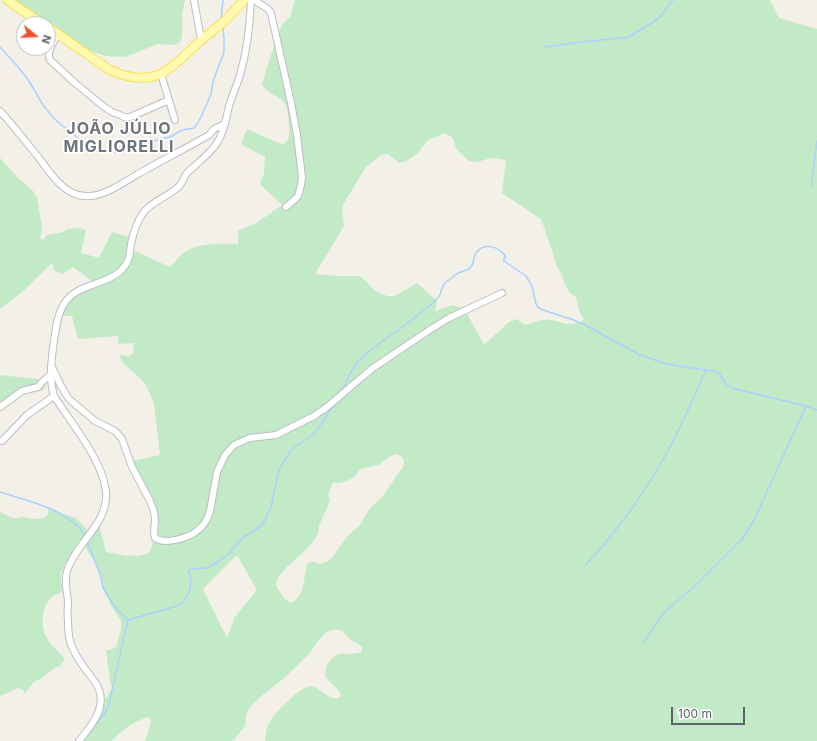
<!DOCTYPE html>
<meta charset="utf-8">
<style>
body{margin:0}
#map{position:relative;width:817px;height:741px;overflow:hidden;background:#f2f0e7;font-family:Inter,sans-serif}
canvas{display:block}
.north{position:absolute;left:16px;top:16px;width:40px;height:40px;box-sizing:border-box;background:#fff;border:1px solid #bfc0c3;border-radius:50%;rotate:108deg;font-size:11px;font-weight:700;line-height:16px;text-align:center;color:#5e6269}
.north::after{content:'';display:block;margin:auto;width:14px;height:18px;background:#f74e28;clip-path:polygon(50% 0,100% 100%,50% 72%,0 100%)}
.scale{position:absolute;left:671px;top:707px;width:74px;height:18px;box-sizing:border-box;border:2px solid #5e6269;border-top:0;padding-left:5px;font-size:12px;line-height:14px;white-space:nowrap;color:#5e6269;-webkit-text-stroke:3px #fff;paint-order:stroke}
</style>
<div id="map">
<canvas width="817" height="741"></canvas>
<div class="north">N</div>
<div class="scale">100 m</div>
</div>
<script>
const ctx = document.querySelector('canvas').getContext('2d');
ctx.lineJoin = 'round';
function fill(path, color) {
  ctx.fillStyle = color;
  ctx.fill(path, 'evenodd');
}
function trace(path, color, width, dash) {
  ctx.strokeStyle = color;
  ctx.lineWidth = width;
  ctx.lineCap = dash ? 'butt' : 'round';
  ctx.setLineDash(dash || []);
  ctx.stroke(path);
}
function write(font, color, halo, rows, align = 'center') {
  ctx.font = font + ' Inter,sans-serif';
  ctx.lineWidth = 3.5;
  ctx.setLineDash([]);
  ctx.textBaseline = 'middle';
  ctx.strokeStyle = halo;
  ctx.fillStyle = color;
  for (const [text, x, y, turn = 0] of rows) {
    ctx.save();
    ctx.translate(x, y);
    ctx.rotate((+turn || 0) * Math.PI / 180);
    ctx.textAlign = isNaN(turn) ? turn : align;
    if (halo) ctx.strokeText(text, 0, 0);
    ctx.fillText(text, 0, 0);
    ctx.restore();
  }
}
fill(new Path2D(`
 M 15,0 L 185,0 L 182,14 L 182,37 L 179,43 L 172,45 L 158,44 L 125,57 L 105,56 L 79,47 L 13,2 Z
 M 295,0 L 770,0 L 779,18 L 817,29 L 817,741 L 265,741 C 266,735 266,728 269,723 C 274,713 301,686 311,686 C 317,687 320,691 325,694 C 328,696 332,698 336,699 L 341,696 C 340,689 334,687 330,682 C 328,680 325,676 325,673 C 325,666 332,655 340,654 C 343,653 346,654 349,654 C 354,654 358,653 362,652 L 362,647 L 357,643 L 351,640 L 342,631 L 334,629 L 325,633 L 318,641 L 309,654 L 299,664 L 283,679 L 259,698 L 250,707 L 246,716 L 245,726 L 237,736 L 232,741 L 145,741 L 151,723 L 150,717 C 137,719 120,731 112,741 L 84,741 L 83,739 L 112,688 L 110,681 L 106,651 L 116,647 L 121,630 L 121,620 L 112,607 L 105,593 L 101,581 L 99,569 L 84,545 C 75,553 62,562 61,576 C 61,581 62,587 62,592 C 60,593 56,594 53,596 C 43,603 40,623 45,634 C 49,644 58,651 65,659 L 60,666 L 55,668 L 40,679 L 34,682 L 25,693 L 23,690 L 18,688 L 0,696 L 0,512 L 13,518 L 18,518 L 23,517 L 34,519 L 44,518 C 48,515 49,513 48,509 L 76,518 L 88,531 L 98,521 L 106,552 C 120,554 135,559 149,553 L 152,546 L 155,530 L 153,515 L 131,461 L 160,455 L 154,404 L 146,385 L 141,379 L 125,365 L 122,361 L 119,355 L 129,356 L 133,354 L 134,343 L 118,344 L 118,336 L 78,339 L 72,316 L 56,316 C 58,304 67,293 77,287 C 82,285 88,283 92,281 L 73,267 L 63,274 L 55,271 L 52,263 L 20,294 L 0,309 L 0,158 L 17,177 L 33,191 L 37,198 L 42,228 L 40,239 L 43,240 L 47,235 L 63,232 L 68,229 L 79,228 L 86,230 L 81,253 L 99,258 L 112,232 L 132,238 L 132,250 L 170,267 C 175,263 179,256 185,252 C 200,242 221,244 238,244 L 238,231 L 258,222 L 272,212 L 282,205 L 260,184 L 264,174 L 265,157 L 241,144 L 247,129 L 283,145 C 285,142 288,140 289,137 C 290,132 288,109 286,105 C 280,95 267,95 262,84 L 277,36 L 282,25 L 290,17 ZM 445,133 L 453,138 L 455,146 L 459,152 L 469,161 L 477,162 L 491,158 L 506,160 L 502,193 L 541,219 L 544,227 L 557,266 L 562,276 L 565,285 L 570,293 L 576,297 L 579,311 L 584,320 C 567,328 566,322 550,320 C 541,319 534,323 525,325 L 517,319 L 509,322 L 484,345 L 464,308 L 452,305 L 435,311 L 437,301 L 417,283 L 395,296 L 387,296 L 377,292 L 372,288 L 367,282 L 359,276 L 336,276 L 315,274 L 344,226 L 342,208 L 344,203 L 366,167 L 381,155 L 388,154 L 397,161 L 400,163 L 406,161 L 418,153 L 428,140 ZM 396,454 L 401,456 L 404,460 L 403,467 L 388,488 L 383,496 L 370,508 L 360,525 L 347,537 L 331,559 L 327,562 L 322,563 L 320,564 C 315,562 312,561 307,564 C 303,579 306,593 292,603 C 286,601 284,598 281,593 C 278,590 276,586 276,582 C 277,578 281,574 283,571 C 292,561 321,541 319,526 L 330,501 L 328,495 L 333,482 L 338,483 C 349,481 354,479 360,469 L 378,465 L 391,456 ZM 237,555 L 257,590 L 235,617 L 227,638 L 203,589 Z
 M 0,375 L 46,380 C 47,385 45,388 41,391 L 26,392 L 19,396 L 0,411 Z`), '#c2eac7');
trace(new Path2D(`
 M 221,20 L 222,9 L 223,0
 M 0,47 L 19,68 L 29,81 L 43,105 L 52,116 L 61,125 L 73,133 L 84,147 L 95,151 L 115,152 L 135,148 L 157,140 L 170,137 L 182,130 L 194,128 L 197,124 L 202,115 L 211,94 L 213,82 L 217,70 L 224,53 L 224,39 L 223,28
 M 545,47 L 582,42 L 629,37 L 659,18 L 673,0
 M 811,186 L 817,141
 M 343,389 L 351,372 L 359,360 L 372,349 L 412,320 L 433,303 L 440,295 L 442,288 L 445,283 L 458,273 L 469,269 L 473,264 C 473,260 474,258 475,255 C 482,241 499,246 506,257 L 504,258 L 504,261 L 526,276 L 532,286 L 536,304 L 539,308 L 543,310 L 571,319 L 585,325 L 640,355 L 666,364 L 698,369 L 714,371 L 719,373 L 726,384 L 732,388 L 806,406 L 817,410
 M 0,492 C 28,501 68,509 85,535
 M 88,544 L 100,574 L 103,588 L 116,609 L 128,620
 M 585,566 C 619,529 651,485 674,439 C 685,417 696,393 706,370
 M 128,620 L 177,606 L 184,601 L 190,590 L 191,582 L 189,571 L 190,569 L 207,568 L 219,561 L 229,554 L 242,538 L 261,526 L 265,520 L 271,507 L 278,474 L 282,464 L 292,449 L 314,434 L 334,405
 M 644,642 L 664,612 L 693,588 L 743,538 L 755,518 L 806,406
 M 94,726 L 105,713 L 109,704 L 128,620`), '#aad1ff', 1.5);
const minor = new Path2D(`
 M 194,0 L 201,40
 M 254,0 L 268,9 L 271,13 L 291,103 L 297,135 L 302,177 L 301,185 L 298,196 L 294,200 L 286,207
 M 58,34 C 54,41 46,52 50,60 L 75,83 L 103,106 L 112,112 L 120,115 L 124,117 L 130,117 L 169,100
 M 161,74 L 175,120
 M 0,111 C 14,126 26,142 39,158 C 45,166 51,175 58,182 C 88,214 118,184 147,169 C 164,159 183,150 200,140 L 209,135 L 214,129 L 225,124
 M 52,367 L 61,386 L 69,399 L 95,421 L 115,431 L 122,439 L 132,467 L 150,501 L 154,512 L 155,520 L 154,532 L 155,538 C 165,545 189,538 198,530 C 204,525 208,519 210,511 L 217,472 L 225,455 L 234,445 L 245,440 L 250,438 L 276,435 L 314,416 L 327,407 L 355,383 L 373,368 L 431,329 L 449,318 L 502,293
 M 0,407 L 22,391 L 38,387 L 42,382 L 50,375
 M 2,441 L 27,415 L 54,396
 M 79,741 C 93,724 110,704 95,682 C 87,671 78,661 73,649 C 68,640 68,629 68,620 C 67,613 68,607 68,601 C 67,592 64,581 67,571 C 76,542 109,524 106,491 C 102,459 71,423 54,396 C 49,379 51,365 53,348 C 56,328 57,303 76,292 C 91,283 114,281 124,267 C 130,260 130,252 131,244 C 133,234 137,222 143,213 C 151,202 167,197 177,188 C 182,185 183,178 187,173 C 196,164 210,154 217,143 C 224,133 226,118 229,106 C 232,96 237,85 240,75 C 247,51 250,25 251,0`);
const major = new Path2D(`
 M 7,0 L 43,24
 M 48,27 L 108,69 C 124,77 145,82 162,73 C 176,66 187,53 199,42 C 206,36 214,30 221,24 C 229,17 237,8 244,0`);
trace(minor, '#bcbec3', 8);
trace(major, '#fcdf55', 10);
trace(minor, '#fff', 6);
trace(major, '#fffaaf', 8);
ctx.letterSpacing = '1px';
write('bold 16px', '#6f747b', '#fff', [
 ["JOÃO JÚLIO",119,129],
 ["MIGLIORELLI",119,147]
]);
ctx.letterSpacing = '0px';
</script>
